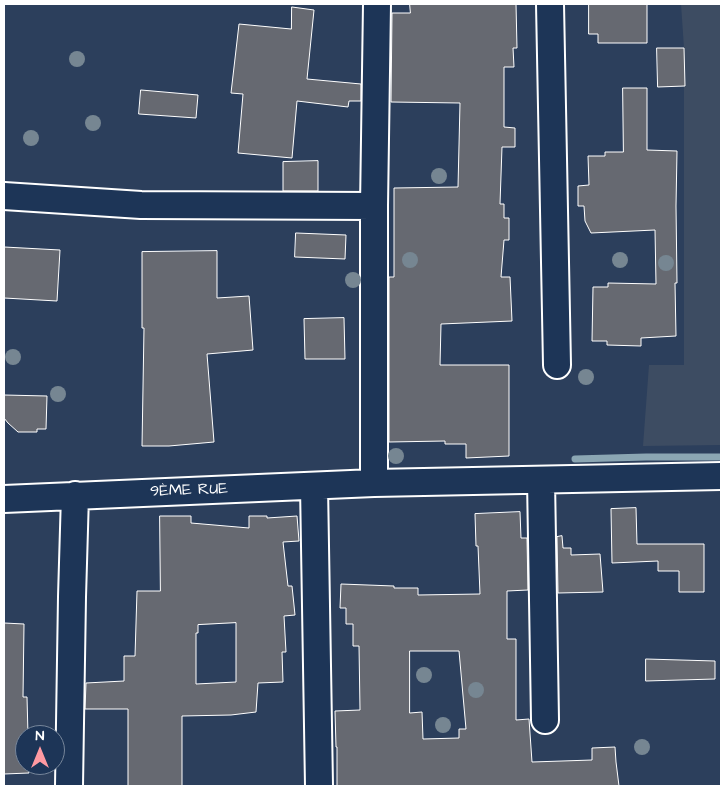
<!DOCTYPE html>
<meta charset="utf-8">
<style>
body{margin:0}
#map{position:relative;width:725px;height:790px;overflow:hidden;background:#2c3f5c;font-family:"Architects Daughter",sans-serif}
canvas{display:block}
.frame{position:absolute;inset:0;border:5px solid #fff;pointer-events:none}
.north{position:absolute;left:15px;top:725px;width:50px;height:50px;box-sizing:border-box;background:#1d3557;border:1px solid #77869a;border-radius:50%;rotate:0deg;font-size:14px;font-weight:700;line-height:20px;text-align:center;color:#fff}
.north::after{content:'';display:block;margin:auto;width:18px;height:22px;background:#ff9aa2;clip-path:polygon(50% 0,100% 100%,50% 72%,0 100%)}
</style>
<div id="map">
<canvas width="725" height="790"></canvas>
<div class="frame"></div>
<div class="north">N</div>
</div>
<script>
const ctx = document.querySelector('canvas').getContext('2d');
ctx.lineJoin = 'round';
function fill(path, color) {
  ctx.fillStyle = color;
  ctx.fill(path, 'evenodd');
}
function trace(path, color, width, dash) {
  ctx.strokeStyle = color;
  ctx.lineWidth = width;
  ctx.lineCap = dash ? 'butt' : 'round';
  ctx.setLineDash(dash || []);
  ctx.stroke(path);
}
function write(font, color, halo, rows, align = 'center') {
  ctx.font = font + ' "Architects Daughter",sans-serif';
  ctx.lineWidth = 4.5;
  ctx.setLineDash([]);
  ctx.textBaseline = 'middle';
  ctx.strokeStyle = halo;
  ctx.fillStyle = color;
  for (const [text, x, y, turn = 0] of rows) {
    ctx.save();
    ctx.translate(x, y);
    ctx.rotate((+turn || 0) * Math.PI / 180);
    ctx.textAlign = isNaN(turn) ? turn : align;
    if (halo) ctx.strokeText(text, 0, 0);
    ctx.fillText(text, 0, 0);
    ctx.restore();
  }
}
fill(new Path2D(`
 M 681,4 L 721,4 L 721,445 L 643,446 L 649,365 L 684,365 L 684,48 Z`), '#3d4c62');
trace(new Path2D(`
 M 575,459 L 646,457 L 721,457`), '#8ba6b3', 7);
const building = new Path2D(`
 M 410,4 L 516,4 L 517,48 L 513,48 L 514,67 L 504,67 L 504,127 L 515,128 L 515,147 L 502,147 L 500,204 L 504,204 L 504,218 L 509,218 L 509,240 L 504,240 L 501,277 L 510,277 L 512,321 L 441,324 L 440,365 L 509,365 L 509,456 L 466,458 L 466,444 L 445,444 L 445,441 L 389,442 L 389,277 L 394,277 L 394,188 L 458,187 L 460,103 L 391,102 L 392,13 L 410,13 Z
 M 589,4 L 647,4 L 647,43 L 598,43 L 598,34 L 589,34 Z
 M 292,7 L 314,10 L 307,79 L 361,84 L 361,101 L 349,101 L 348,107 L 297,101 L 292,158 L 238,153 L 243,94 L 231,93 L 239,24 L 291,29 Z
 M 657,48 L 684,48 L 685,86 L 658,87 Z
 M 623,88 L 647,88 L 647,150 L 677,151 L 676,206 L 677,283 L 675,283 L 676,336 L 641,338 L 641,346 L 607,345 L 607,341 L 592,341 L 593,287 L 608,287 L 608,283 L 656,284 L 655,230 L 591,233 L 585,221 L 584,206 L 578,206 L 578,186 L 589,185 L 588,156 L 605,156 L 605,152 L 623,152 Z
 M 141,90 L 198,95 L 196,118 L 139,114 Z
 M 318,161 L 318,191 L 283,191 L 283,162 Z
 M 296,233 L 346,235 L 345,259 L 295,257 Z
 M 4,247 L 60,250 L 57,301 L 4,298 Z
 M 217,251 L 217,298 L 249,296 L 253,350 L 207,354 L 214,442 L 169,446 L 142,446 L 144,328 L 142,328 L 142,252 Z
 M 344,318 L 345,359 L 305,359 L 304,319 Z
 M 4,395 L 47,396 L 46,429 L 37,429 L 37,432 L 18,432 L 8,423 L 4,418 Z
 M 636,508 L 637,544 L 704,544 L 704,592 L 679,592 L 679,571 L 658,571 L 658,561 L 612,563 L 611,509 Z
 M 520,512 L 521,538 L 527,538 L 528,590 L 507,591 L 507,639 L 516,639 L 516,720 L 529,719 L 532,762 L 592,760 L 592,748 L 615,747 L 616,762 L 619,786 L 337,786 L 337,747 L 336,747 L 335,711 L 360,710 L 359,646 L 353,646 L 353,624 L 346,624 L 346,608 L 340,608 L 341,584 L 394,586 L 394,588 L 418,588 L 418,595 L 480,594 L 478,546 L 476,546 L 475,514 ZM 410,651 L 459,651 L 466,729 L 459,729 L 459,738 L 423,739 L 422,712 L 410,713 Z
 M 160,516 L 191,516 L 191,523 L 249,528 L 249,516 L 267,516 L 267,518 L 297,516 L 299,541 L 283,542 L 288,586 L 292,586 L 295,615 L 284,616 L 286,652 L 282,652 L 283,682 L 258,683 L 256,712 L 231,715 L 182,716 L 182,786 L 128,786 L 128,709 L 85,709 L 86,683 L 124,681 L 124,656 L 135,656 L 137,591 L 160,591 ZM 236,623 L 236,682 L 196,684 L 196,633 L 198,633 L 198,625 Z
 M 562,536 L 563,548 L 571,548 L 571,555 L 600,554 L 603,592 L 558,593 L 557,537 Z
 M 4,623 L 24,624 L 23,697 L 27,697 L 28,735 L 25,735 L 25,765 L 28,765 L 29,773 L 4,774 Z
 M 646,659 L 715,661 L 715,679 L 646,681 Z`);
fill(building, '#666971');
trace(building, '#fff', 1);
const street = new Path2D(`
 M 550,4 L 557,365
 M 4,196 L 141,205 L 374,206
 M 541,480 L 545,720
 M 374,483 L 374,206 L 377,4
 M 314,486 L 319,786
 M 4,499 L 374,483 L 721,476
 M 69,786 L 72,597 L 75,495`);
trace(street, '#fff', 30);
trace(street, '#1d3557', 26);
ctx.fillStyle = '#768692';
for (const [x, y] of [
 [77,59],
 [93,123],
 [31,138],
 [439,176],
 [410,260],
 [620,260],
 [666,263],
 [353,280],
 [13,357],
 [586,377],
 [58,394],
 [396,456],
 [424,675],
 [476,690],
 [443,725],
 [642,747]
]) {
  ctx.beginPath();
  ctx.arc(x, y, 8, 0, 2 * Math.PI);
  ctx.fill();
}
write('16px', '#fff', '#1d3557', [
 ["9ÈME RUE",189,491,-2]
]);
</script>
